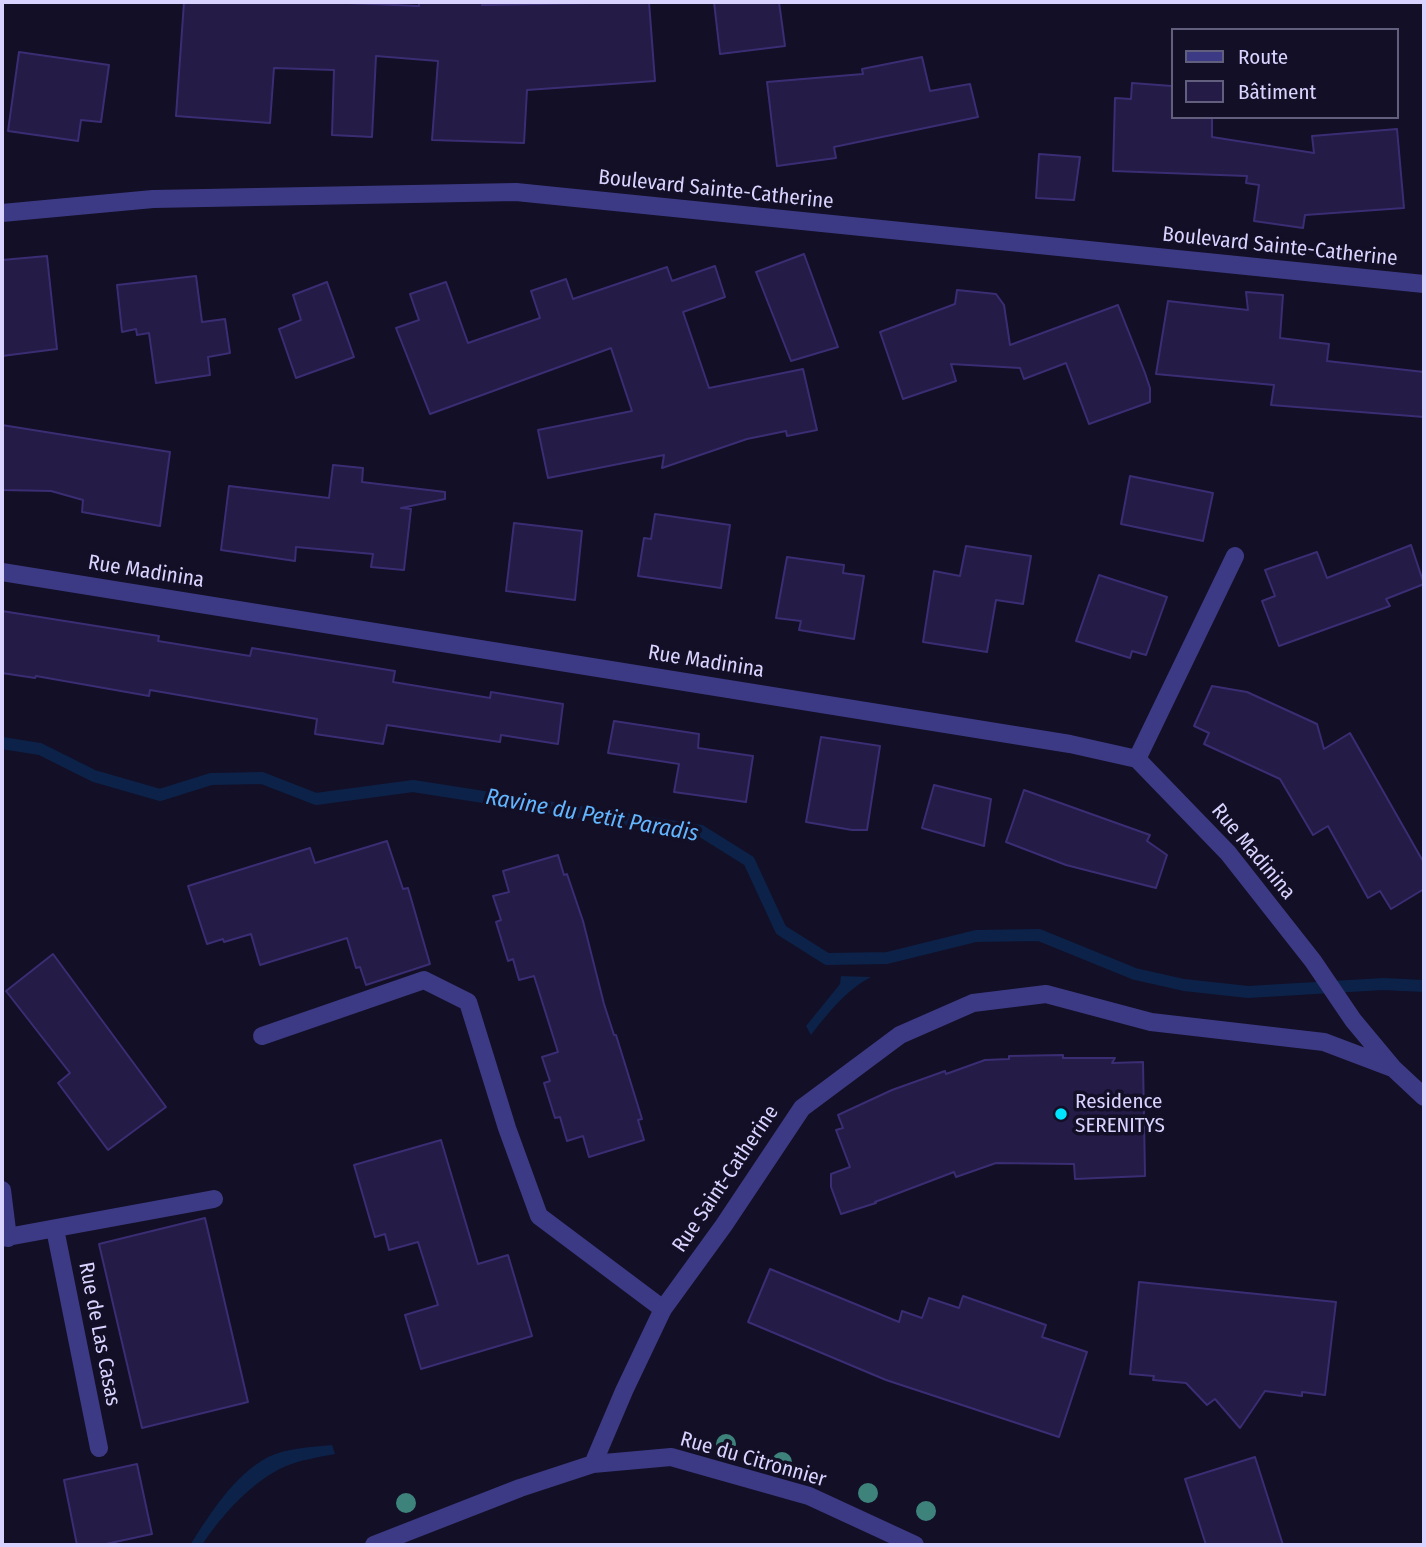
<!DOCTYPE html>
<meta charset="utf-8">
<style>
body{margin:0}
#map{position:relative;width:1426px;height:1547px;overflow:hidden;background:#130f26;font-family:"Fira Sans Condensed",sans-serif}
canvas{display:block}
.frame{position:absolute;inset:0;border:4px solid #d9d4ff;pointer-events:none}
.legend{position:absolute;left:1171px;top:28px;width:228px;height:91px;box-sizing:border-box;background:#130f26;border:2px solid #625e7d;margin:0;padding:9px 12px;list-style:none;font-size:21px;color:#d9d4ff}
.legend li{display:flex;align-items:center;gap:14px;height:35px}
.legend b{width:35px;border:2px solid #625e7d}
</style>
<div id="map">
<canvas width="1426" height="1547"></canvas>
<div class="frame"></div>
<ul class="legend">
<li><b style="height:9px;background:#3d3a85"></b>Route</li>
<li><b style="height:19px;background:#241b47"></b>Bâtiment</li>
</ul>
</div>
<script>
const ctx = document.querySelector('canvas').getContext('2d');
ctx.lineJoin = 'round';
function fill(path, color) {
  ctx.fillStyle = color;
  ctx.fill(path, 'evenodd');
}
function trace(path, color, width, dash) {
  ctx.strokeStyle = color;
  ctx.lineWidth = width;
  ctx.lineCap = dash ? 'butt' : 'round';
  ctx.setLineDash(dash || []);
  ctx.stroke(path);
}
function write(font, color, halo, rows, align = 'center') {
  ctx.font = font + ' "Fira Sans Condensed",sans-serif';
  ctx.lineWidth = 7;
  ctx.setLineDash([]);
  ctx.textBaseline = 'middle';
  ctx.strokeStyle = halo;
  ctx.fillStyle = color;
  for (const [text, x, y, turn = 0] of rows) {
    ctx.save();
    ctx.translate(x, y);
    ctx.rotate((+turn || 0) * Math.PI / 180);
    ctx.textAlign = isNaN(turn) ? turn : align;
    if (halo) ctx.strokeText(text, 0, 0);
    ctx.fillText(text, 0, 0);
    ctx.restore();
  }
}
fill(new Path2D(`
 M 841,976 L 871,977 C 845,991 829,1012 811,1035 L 806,1026 L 840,984 Z
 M 332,1445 L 335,1454 C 319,1457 301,1460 286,1466 C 252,1481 222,1515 202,1545 L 190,1545 C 211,1513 233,1476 268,1457 C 287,1448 312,1447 332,1445 Z`), '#0c2248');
trace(new Path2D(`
 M 2,743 L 40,749 L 94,776 L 160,795 L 211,779 L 262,778 L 316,799 L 413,786 L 701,831 L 749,861 L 781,930 L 827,959 L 887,958 L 976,936 L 1039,935 L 1135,974 L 1184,985 L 1248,992 L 1383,984 L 1424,986`), '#0c2248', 12);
const building = new Path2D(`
 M 184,2 L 325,2 L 419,6 L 419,2 L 482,2 L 482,5 L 649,2 L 655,81 L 527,90 L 524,143 L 432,140 L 438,61 L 376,56 L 372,137 L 332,135 L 334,70 L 274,68 L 270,123 L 176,116 Z
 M 714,2 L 779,2 L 785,46 L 720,54 Z
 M 19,52 L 109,65 L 101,122 L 81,120 L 78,141 L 8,131 Z
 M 922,57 L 930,91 L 970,84 L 978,117 L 834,147 L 836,158 L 777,166 L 767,82 L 863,74 L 862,69 Z
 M 1132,83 L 1172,86 L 1172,117 L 1212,117 L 1212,137 L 1314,153 L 1312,136 L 1397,129 L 1404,208 L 1305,215 L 1303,228 L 1254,221 L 1259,185 L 1246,183 L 1247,176 L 1113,171 L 1115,98 L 1131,99 Z
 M 1039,154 L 1080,157 L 1074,200 L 1036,198 Z
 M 804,254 L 838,347 L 791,361 L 756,272 Z
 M 47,256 L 57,349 L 2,356 L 2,260 Z
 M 715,266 L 725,297 L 683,312 L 709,388 L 803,369 L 817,430 L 787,436 L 786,431 L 747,439 L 662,468 L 664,455 L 548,478 L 538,430 L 632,411 L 611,348 L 430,414 L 396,328 L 419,320 L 410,294 L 446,282 L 468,343 L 540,318 L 531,291 L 566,279 L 573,299 L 667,267 L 672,281 Z
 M 196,276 L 202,322 L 225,319 L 230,353 L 208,357 L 210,375 L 156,383 L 149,333 L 137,335 L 136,329 L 122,332 L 117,285 Z
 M 327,282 L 354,357 L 296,378 L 279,329 L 301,320 L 293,295 Z
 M 957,290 L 996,294 L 1004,305 L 1010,345 L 1118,305 L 1145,373 L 1150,388 L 1150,402 L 1089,424 L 1066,363 L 1024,379 L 1020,368 L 951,364 L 956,381 L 903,399 L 880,332 L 955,304 Z
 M 1246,292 L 1283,295 L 1280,338 L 1329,344 L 1327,361 L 1424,372 L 1424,417 L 1271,405 L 1274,385 L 1156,374 L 1168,301 L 1248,310 Z
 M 2,425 L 170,452 L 160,526 L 82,512 L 83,500 L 51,491 L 2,490 Z
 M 333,465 L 363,468 L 362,482 L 445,492 L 445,499 L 401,508 L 411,509 L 404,570 L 371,567 L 373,554 L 296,547 L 295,561 L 221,550 L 229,486 L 329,498 Z
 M 1130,476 L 1213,493 L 1203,541 L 1121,524 Z
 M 655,514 L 730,525 L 721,588 L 638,576 L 644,538 L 651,539 Z
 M 514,523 L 582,531 L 575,600 L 506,591 Z
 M 1411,545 L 1424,584 L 1386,599 L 1390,606 L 1279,646 L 1262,601 L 1275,596 L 1265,570 L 1317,552 L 1327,578 Z
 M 966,546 L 1031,556 L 1023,604 L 996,600 L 987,652 L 923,642 L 934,571 L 960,576 Z
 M 787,557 L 844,565 L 843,573 L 864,576 L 854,639 L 799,630 L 801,621 L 776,618 Z
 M 1099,575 L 1167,597 L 1146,655 L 1132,651 L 1130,658 L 1076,641 Z
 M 2,611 L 159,636 L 158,641 L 250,656 L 252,648 L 395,671 L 393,682 L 490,698 L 491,692 L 563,704 L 558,744 L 501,735 L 500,742 L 387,725 L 383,744 L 315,734 L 317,719 L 150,690 L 149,696 L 36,676 L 35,678 L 2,673 Z
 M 1212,686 L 1247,692 L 1317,724 L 1324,749 L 1350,733 L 1424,863 L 1424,889 L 1391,909 L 1380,891 L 1368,898 L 1328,826 L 1313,835 L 1280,779 L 1204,744 L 1209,733 L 1194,726 Z
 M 614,721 L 699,734 L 698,748 L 753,756 L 746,802 L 674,792 L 679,764 L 608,753 Z
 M 821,737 L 880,746 L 867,830 L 852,830 L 806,822 Z
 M 934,785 L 991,799 L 984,846 L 922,828 Z
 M 1024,790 L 1150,835 L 1147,841 L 1167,855 L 1156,888 L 1066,865 L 1006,842 Z
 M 387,841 L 403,889 L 408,888 L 430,964 L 366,985 L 360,967 L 356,968 L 347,938 L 260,965 L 251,934 L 224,942 L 223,939 L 207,944 L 188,886 L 310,848 L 315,863 Z
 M 558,855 L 564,875 L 567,874 L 583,921 L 604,1004 L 614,1035 L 616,1035 L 642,1119 L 638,1120 L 644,1140 L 589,1157 L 583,1136 L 567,1141 L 560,1117 L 555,1118 L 544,1083 L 550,1081 L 542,1057 L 558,1052 L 534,976 L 519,980 L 513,959 L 508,961 L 496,922 L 501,920 L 493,896 L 509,892 L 503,871 Z
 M 53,954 L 166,1107 L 108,1150 L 58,1083 L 70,1073 L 6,991 Z
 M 1063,1055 L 1063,1058 L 1115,1058 L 1112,1063 L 1143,1062 L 1145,1176 L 1075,1179 L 1074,1164 L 996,1163 L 956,1177 L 954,1172 L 875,1202 L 876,1203 L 841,1214 L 831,1187 L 831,1174 L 850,1167 L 836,1130 L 843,1128 L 838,1115 L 892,1090 L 945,1071 L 946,1074 L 985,1060 L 1009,1059 L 1009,1056 Z
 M 441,1140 L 478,1264 L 508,1255 L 532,1336 L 421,1369 L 405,1315 L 438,1305 L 418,1242 L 389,1250 L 385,1234 L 375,1237 L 354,1165 Z
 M 205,1218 L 248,1402 L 142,1428 L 99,1244 Z
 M 770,1269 L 899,1322 L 902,1311 L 922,1318 L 929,1298 L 959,1308 L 963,1296 L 1046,1325 L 1042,1337 L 1087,1352 L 1059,1437 L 886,1380 L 748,1322 Z
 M 1139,1282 L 1336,1302 L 1325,1395 L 1302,1392 L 1302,1396 L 1265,1391 L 1240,1428 L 1215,1399 L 1207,1405 L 1186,1383 L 1153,1380 L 1154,1376 L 1130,1374 Z
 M 1255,1457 L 1283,1545 L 1206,1545 L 1185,1479 Z
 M 137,1464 L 152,1534 L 101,1545 L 77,1545 L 64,1480 Z`);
fill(building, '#241b47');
trace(building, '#3b2d73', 2);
trace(new Path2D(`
 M 262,1036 L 424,980 L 468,1002 L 507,1128 L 539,1216 L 663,1309`), '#3d3a85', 18);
trace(new Path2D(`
 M 2,213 L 153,199 L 516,192 L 1424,284
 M 2,572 L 1070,744 L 1137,759 L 1228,853 L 1313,961 L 1353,1020 L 1393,1068 L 1424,1097
 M 1137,759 L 1235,556
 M 2,1190 L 8,1238
 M 55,1229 L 99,1448
 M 2,1238 L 214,1199
 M 593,1464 L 624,1391 L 663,1309 L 724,1225 L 802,1108 L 900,1035 L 973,1003 L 1046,994 L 1151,1022 L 1324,1042 L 1390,1067
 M 374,1545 L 520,1488 L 593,1464 L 671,1457 L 809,1496 L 915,1545`), '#3d3a85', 18);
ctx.fillStyle = '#3d827b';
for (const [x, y] of [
 [726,1444],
 [782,1462],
 [868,1493],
 [406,1503],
 [926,1511]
]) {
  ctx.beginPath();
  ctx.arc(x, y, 10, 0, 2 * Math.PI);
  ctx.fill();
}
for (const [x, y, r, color] of [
 [1061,1114,7,"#00e5ff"]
]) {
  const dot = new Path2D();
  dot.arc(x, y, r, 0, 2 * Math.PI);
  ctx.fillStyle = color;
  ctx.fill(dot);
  trace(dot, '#130f26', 2.5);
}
write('21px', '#d9d4ff', '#130f26', [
 ["Boulevard Sainte-Catherine",716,190,6],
 ["Boulevard Sainte-Catherine",1280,247,6],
 ["Rue Madinina",146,572,9],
 ["Rue Madinina",706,662,9],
 ["Rue Madinina",1253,852,50],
 ["Rue Saint-Catherine",726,1179,-56],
 ["Rue de Las Casas",99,1334,79],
 ["Rue du Citronnier",753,1460,16]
]);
write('21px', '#d9d4ff', '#130f26', [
 ["Residence",1075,1102],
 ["SERENITYS",1075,1126]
], 'left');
write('italic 23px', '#62b6ff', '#130f26', [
 ["Ravine du Petit Paradis",592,816,10]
]);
</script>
